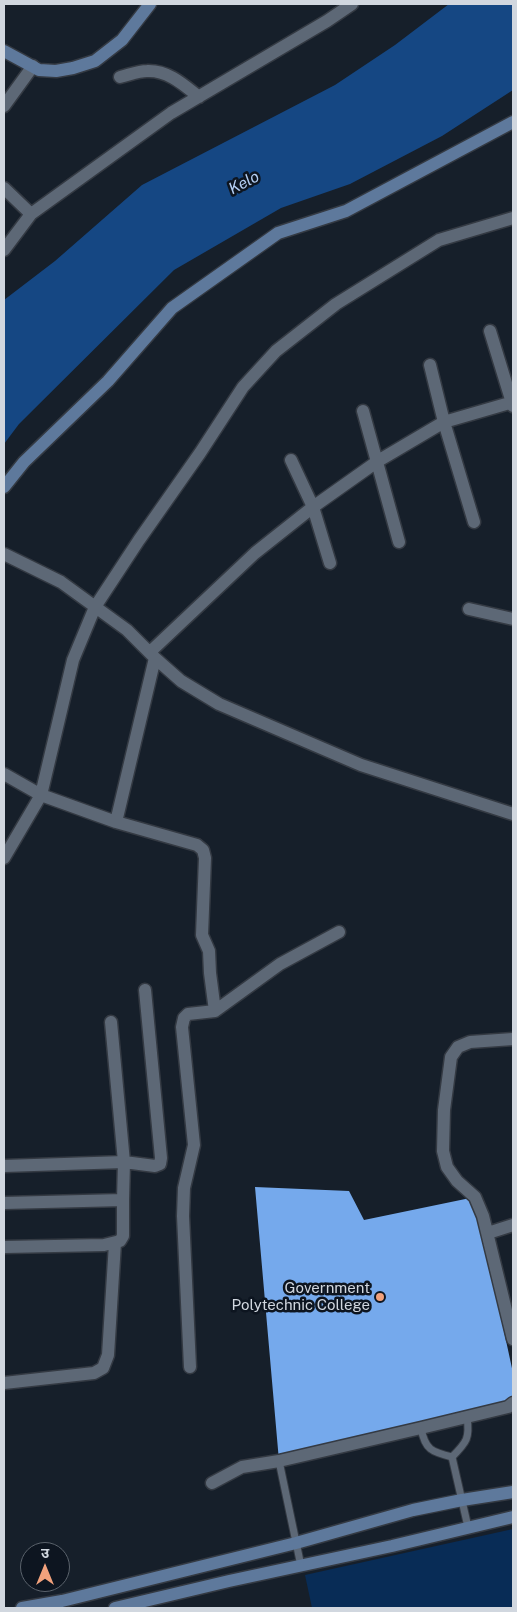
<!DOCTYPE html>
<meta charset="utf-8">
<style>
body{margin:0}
#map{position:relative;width:517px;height:1612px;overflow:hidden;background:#161f2a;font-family:"Public Sans","Noto Sans Devanagari",sans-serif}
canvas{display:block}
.frame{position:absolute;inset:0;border:5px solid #d1d7df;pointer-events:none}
.north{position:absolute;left:20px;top:1542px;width:50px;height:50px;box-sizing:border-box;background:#0d1520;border:1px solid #5b636c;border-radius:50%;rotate:0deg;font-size:14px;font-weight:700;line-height:20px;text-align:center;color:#d1d7df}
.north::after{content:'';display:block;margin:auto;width:18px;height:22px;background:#f1a17c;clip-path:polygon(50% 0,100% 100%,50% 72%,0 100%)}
</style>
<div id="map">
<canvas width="517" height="1612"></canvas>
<div class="frame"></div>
<div class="north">उ</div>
</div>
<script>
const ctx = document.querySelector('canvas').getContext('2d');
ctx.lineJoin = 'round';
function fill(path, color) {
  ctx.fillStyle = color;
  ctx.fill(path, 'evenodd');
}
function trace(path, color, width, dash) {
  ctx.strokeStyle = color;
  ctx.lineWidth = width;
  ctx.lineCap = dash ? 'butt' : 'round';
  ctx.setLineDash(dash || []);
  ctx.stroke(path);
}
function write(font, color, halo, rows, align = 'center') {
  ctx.font = font + ' "Public Sans",sans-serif';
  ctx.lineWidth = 5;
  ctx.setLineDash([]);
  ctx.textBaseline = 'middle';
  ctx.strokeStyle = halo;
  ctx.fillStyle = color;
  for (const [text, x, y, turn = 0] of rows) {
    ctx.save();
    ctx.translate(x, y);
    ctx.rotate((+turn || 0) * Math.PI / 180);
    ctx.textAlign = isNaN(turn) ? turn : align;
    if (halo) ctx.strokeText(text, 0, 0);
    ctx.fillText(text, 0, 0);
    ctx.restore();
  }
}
fill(new Path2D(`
 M 513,1529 L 513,1608 L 312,1608 L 305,1575 Z`), '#082c56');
fill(new Path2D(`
 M 449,4 L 513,4 L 513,90 L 442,136 L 350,184 L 281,208 L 174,270 L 19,424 L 4,444 L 4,300 L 55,261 L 142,185 L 335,85 L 395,45 Z`), '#154783');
fill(new Path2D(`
 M 255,1187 L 349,1191 L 364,1220 L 475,1197 L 513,1373 L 513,1401 L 279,1461 Z`), '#75a9ec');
const lane = new Path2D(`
 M 421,1428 C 425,1450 432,1452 452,1457 C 467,1442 470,1438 467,1417
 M 452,1457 L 468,1527
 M 279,1461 L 301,1566`);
const street = new Path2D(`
 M 120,77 C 129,75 138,71 147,71 C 168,70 184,85 199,97
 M 4,106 L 33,66
 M 4,188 L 31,214
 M 4,250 L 31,214 L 171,113 L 327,21 L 352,4
 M 490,331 L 513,406
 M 430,365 L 444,422 L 474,522
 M 363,411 L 399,542
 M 291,460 L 313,507 L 330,563
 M 4,554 L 61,582 L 127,630 L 155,658 L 181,681 L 219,704 L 361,765 L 513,814
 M 469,609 L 513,619
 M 150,652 L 255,553 L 313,507 L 378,461 L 444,422 L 513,402
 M 4,774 L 41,795 L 116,822 L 197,845 L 203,850 L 205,858 L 202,935 L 209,951 L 210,973 L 215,1011 L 188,1014 L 184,1018 L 182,1027 L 194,1145 L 184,1188 L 183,1216 L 190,1367
 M 116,822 L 155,658
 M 4,858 L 41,795 L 73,660 L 95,607 L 139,540 L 200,453 L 243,387 L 276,351 L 336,304 L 439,240 L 513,218
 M 215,1011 L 280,964 L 339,932
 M 513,1039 L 470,1042 L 458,1047 L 451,1057 L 444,1110 L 443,1151 L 447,1167 L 457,1181 L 475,1197 L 483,1216 L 513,1339
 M 4,1166 L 124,1162 L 111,1022
 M 4,1203 L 123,1200 L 124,1162 L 155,1166 L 160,1164 L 161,1158 L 145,990
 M 488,1233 L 513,1225
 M 5,1247 L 104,1245 L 120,1241 L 123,1236 L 123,1200
 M 4,1383 L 94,1373 L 103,1368 L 108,1355 L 115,1243
 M 212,1483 L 242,1467 L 279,1461 L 421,1428 L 508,1407 L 513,1403`);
const secondary = new Path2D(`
 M 4,51 L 39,70 L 56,71 L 73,68 L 95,61 L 122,40 L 150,4
 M 4,487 L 24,462 L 108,381 L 172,308 L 278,233 L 346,211 L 513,122
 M 22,1608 L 62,1601 L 296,1543 L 413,1510 L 462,1500 L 513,1492
 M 115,1608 L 229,1581 L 392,1546 L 513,1517`);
trace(lane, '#343a43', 9);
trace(street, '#343a43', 15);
trace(secondary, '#343a43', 15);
trace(lane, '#5d6876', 7);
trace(street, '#5d6876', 12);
trace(secondary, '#5e799c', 12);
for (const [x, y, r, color] of [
 [380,1297,5,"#f1a17c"]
]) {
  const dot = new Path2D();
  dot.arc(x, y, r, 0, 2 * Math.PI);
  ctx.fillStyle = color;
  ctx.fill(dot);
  trace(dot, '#0d1520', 2);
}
write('15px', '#d1d7df', '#0d1520', [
 ["Government",370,1288],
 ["Polytechnic College",370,1305]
], 'right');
write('italic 16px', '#b4cef2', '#0d1520', [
 ["Kelo",244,183,-28]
]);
</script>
